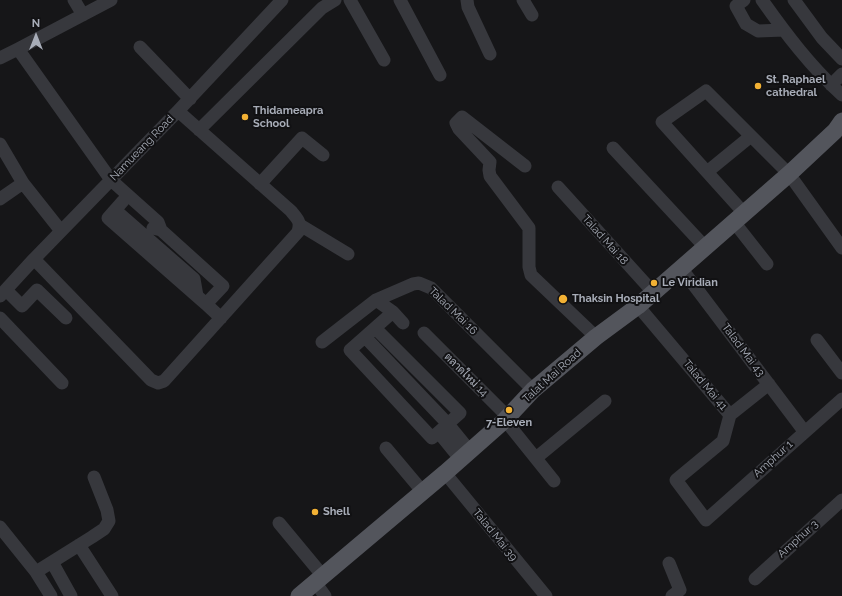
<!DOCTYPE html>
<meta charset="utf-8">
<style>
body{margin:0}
#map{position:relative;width:842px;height:596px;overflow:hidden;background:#161618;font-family:Raleway,sans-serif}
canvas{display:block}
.north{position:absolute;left:16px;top:16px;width:40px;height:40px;-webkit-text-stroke:3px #111113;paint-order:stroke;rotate:0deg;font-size:11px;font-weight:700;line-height:16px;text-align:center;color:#a8adb8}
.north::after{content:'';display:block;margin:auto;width:14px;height:18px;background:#a8adb8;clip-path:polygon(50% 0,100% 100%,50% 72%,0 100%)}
</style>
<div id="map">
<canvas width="842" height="596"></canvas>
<div class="north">N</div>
</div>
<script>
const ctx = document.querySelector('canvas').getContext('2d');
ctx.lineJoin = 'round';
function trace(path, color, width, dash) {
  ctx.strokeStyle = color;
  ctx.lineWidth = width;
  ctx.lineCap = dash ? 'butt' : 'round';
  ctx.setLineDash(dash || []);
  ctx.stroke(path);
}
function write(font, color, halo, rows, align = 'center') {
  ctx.font = font + ' Raleway,Sarabun,sans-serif';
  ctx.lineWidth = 4;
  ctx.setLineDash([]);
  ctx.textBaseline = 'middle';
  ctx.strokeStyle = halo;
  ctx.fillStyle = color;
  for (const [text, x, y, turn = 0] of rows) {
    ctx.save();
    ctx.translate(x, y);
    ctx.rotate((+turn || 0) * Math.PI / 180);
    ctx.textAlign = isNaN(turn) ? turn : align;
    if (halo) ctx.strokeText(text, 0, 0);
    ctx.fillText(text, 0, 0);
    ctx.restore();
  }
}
trace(new Path2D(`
 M 74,0 L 83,15
 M 350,0 L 384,60
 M 400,0 L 440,75
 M 467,0 L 468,7 L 490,54
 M 523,0 L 532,15
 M 744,0 L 736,6 L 746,24 L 758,31 L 784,30
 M 762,0 C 786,34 811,67 842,95
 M 794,0 L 822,38 L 842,59
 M 140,47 L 190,99
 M 18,49 L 111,180 L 158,222 L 161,230
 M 0,58 L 18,49 L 111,0
 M 831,85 L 842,74
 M 199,130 L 322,8 L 335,0
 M 0,144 L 23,183 L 61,231
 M 613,148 L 705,247
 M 525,166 L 462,117 L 456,123 L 459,129 L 490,162 L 489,170 L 490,176 L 529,228 L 529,267 L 531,275 L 596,337
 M 707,172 L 751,136
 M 260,184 L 302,138 L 323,155
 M 558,187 L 653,292
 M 0,199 L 23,183
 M 123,201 L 108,218 L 206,304 L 221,318
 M 115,210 L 194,279 L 197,296
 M 744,213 L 662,122 L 706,91 L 789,174 L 842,248
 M 734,222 L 767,264
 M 300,225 L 348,254
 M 153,228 L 161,230 L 223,286 L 206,304
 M 34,259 L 151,380 L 158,383 L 164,381 L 298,232 C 301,221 298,220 291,211 L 178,111
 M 681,268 L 804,431
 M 6,290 L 22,306 L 37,290 L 66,318
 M 0,296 L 34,259 L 178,111 L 282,0
 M 376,300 L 393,312 L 403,323
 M 638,306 L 730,415
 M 0,318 L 62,383
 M 375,328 L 460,413 L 432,438 L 350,350 L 393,312
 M 424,333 L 508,417
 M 365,337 L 448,424 L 470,451
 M 817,340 L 842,373
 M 322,342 L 376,300 L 413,284 L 419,283 L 431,288 L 533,390
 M 730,415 L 723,441 L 676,480 L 706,520 L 842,399
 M 730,415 L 769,384
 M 505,420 L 554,481
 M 439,433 L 461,460
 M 386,448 L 423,492
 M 536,458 L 605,401
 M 445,473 L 546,596
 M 279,523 L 323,576
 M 0,527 L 36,572 L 51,596
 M 79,545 L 112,596
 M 52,562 L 71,596
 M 669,563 L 680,590 L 672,596
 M 36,572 L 92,537 L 104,529 L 109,521 L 107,510 L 94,477
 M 755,579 L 842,500
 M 315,582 L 325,596`), '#37383d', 13);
trace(new Path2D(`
 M 299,596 L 445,473 L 505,420 L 533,390 L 596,337 L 638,306 L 789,174 L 835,131 L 842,121`), '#53555c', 17);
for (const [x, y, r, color] of [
 [758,86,4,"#f2b134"],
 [245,117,4,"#f2b134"],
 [654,283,4,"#f2b134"],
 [563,299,5,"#f2b134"],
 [509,410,4,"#f2b134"],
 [315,512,4,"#f2b134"]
]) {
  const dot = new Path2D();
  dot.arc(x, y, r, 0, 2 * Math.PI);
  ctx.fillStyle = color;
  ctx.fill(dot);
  trace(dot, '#111113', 1.5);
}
write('bold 11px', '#a8adb8', '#111113', [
 ["St. Raphael",766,80],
 ["cathedral",766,93],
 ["Thidameapra",253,111],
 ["School",253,124],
 ["Le Viridian",662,283],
 ["Thaksin Hospital",572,299],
 ["7-Eleven",509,423,"center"],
 ["Shell",323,512]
], 'left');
write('11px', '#a8adb8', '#111113', [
 ["Namueang Road",142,148,-46],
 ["Talad Mai 18",605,240,48],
 ["Talad Mai 16",453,311,44],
 ["Talad Mai 43",743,350,53],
 ["ตลาดใหม่ 14",466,375,45],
 ["Talat Mai Road",552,376,-42],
 ["Talad Mai 41",705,385,50],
 ["Amphur 1",773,459,-42],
 ["Talad Mai 39",495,535,51],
 ["Amphur 3",798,539,-42]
]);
</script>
